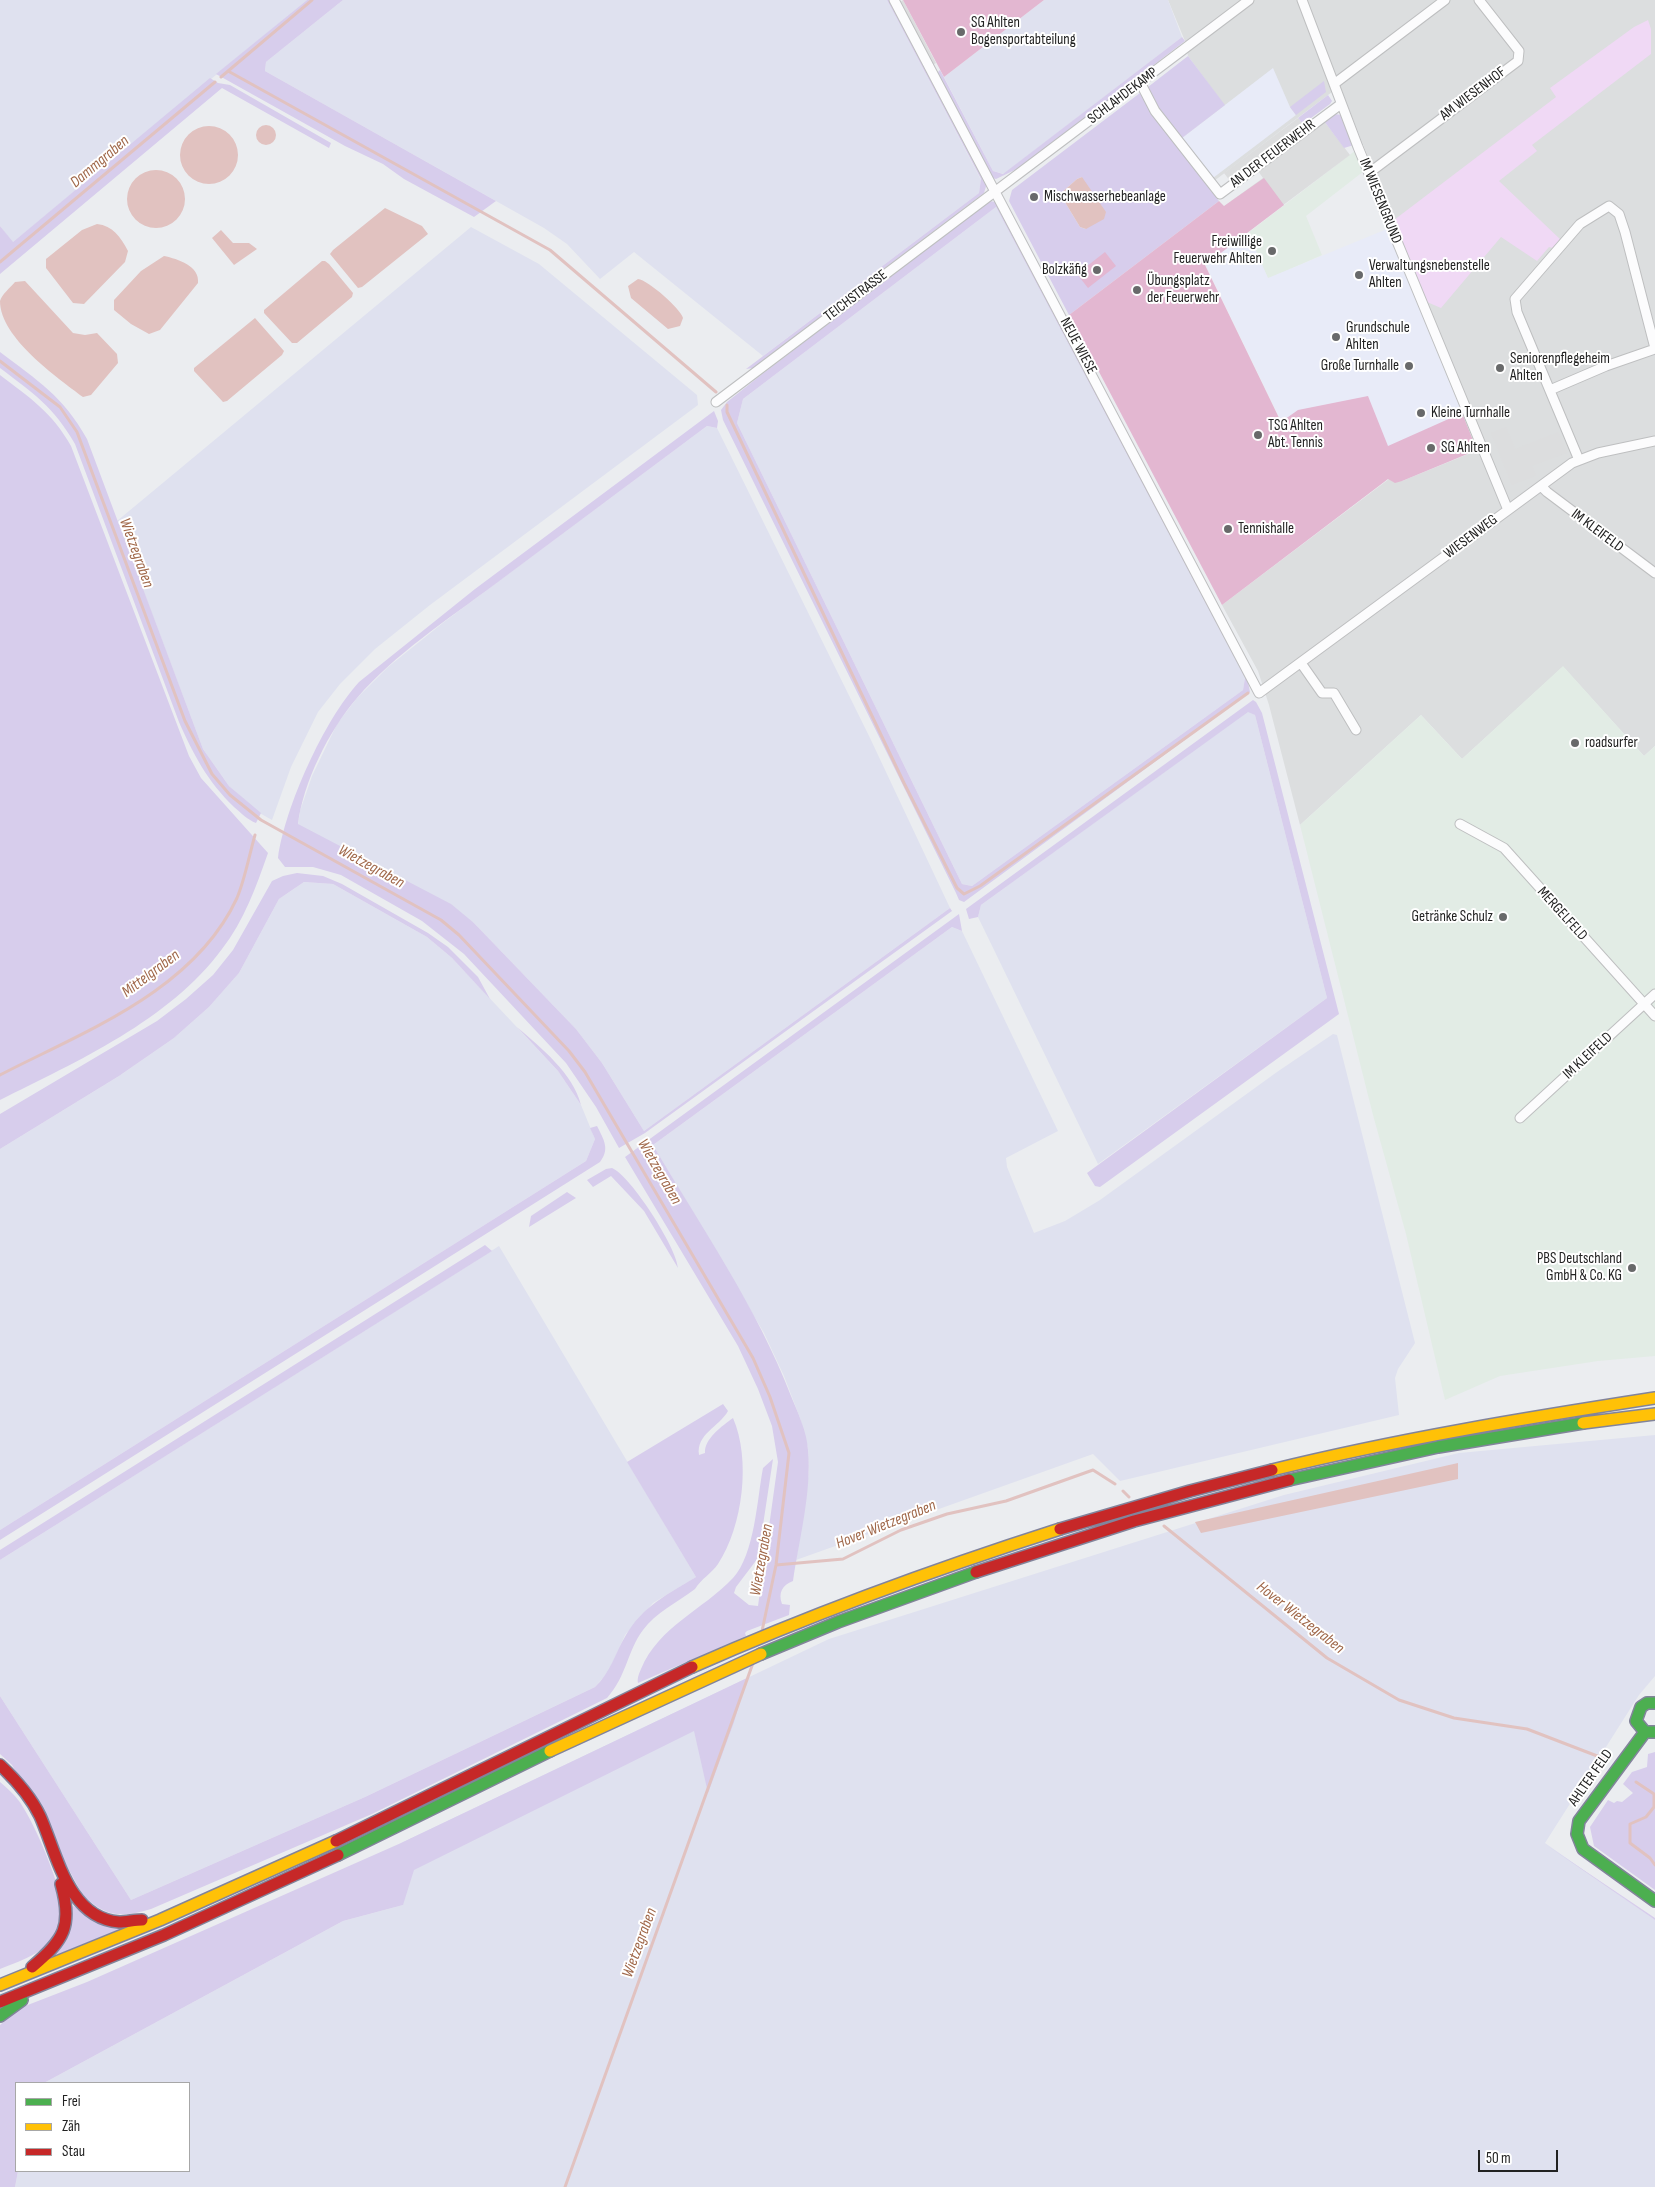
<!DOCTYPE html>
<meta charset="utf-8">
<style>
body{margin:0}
#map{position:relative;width:1655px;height:2187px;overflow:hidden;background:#ebedf0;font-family:"Sofia Sans Condensed",sans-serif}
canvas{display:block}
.legend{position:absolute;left:15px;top:2082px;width:175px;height:90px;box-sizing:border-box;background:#fff;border:1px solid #a7a7a7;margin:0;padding:6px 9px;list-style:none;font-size:15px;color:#222}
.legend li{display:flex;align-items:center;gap:10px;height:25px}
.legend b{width:25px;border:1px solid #a7a7a7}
.scale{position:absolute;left:1478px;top:2150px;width:80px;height:22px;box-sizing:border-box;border:2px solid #222;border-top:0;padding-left:6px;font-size:15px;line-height:18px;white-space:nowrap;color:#222;-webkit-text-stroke:4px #fff;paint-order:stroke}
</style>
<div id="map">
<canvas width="1655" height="2187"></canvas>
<ul class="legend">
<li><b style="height:6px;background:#4caf50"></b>Frei</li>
<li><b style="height:6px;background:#ffc107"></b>Zäh</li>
<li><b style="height:6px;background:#c62828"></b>Stau</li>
</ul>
<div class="scale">50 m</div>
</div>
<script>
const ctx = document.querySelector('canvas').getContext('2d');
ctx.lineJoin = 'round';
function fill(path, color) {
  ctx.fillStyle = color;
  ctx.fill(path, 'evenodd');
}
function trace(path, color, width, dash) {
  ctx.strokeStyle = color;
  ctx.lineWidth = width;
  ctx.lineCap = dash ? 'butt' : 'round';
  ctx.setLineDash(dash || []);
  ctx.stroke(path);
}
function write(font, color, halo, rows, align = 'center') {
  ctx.font = font + ' "Sofia Sans Condensed",sans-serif';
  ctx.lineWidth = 4;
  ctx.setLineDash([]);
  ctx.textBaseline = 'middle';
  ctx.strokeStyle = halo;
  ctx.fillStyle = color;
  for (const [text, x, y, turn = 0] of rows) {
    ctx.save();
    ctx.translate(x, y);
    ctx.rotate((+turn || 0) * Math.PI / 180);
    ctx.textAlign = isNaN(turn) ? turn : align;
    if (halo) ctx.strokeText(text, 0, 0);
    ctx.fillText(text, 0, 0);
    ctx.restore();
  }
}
fill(new Path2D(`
 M 1168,0 L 1655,0 L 1655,746 L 1644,756 L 1563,667 L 1462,759 L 1421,715 L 1300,825 L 1269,705 L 1258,671 L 1222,605 L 1389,479 L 1402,481 L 1483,448 L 1340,86 L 1214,181 L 1182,138 L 1224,105 L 1188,56 L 1185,41 Z`), '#dcdedf');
fill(new Path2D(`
 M 1356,150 L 1364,171 L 1306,216 L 1322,255 L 1268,279 L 1248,233 Z
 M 1563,666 L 1644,756 L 1655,746 L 1655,1356 L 1598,1361 L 1500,1376 L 1445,1400 L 1406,1234 L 1373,1115 L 1300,825 L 1421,715 L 1462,759 Z`), '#e2ece5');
fill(new Path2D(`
 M 1273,68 L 1290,107 L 1296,115 L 1213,178 L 1182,138 Z
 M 1387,229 L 1462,413 L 1388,447 L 1282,423 L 1205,264 L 1248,233 L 1268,278 Z`), '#e8ebf8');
fill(new Path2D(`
 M 903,0 L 936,63 L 931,66 L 899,3 Z
 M 1298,118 L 1303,124 L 1230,181 L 1224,173 Z
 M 1324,121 L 1350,155 L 1218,254 L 1231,201 L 1263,178 L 1258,171 Z
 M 1506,427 L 1515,449 L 1558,432 L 1567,453 L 1532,466 L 1536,476 L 1512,485 L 1491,433 Z`), '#dcddde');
fill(new Path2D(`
 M 0,0 L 307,0 L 12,243 L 0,226 Z
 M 343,0 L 887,0 L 981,180 L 979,193 L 763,356 L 634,252 L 600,279 L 567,244 L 544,228 L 265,71 L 266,62 Z
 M 1044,0 L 1168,0 L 1182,37 L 1004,174 L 993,171 L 944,77 Z
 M 996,207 L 1245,678 L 1243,690 L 972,886 L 962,884 L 737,423 L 743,399 Z
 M 471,227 L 539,264 L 697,395 L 698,405 L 430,605 L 375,649 L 340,684 L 318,712 L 291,767 L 272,820 L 256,811 L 229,786 L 203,749 L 117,521 Z
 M 707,426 L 717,428 L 870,738 L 950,908 L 644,1131 L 602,1063 L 576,1029 L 474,923 L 298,825 L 300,811 L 312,776 L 337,724 L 357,698 L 388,667 L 444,622 Z
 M 1248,711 L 1255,715 L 1327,998 L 1098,1164 L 978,917 L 981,905 Z
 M 304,882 L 333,884 L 427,937 L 452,958 L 558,1071 L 581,1105 L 595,1139 L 586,1161 L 0,1530 L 0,1149 L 119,1076 L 174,1038 L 209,1007 L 239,973 L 279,899 Z
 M 952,927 L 962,931 L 1058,1131 L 1006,1158 L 1007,1167 L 1034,1233 L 1065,1221 L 1100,1200 L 1277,1072 L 1333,1034 L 1337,1035 L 1415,1343 L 1398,1369 L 1395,1378 L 1399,1415 L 1120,1481 L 1093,1454 L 796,1560 L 809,1472 L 808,1448 L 800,1418 L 784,1376 L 764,1333 L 653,1145 Z
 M 499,1246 L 696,1577 L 653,1603 L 625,1635 L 609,1671 L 595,1687 L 365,1797 L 131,1900 L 0,1696 L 0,1560 Z
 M 1655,1435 L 1655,1676 L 1639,1695 L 1545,1843 L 1655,1920 L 1655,2187 L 15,2187 L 18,2171 L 189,2171 L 189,2083 L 44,2083 L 343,1921 L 403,1905 L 401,1843 L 829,1639 L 1284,1495 L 1459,1453 Z`), '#dfe1ef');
fill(new Path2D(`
 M 307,0 L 343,0 L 266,62 L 265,71 L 496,201 L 474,217 L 404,179 L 383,164 L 345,146 L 216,74 Z
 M 887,0 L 891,0 L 987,183 L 984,193 L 753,368 L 746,369 L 979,193 L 981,179 Z
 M 1182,37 L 1185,41 L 1019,168 L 996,179 L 992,178 L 937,73 L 940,70 L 993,171 L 1003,174 Z
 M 1188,56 L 1225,105 L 1182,138 L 1159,108 L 1148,87 Z
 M 210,78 L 218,83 L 230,85 L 331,143 L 329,148 L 222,88 L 0,274 L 0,226 L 13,242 Z
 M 1324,81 L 1326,92 L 1296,115 L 1290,107 Z
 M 1140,93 L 1151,113 L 1219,201 L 1069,315 L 1009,201 L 1012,190 ZM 1082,177 L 1086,229 L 1080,227 L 1060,194 L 1077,179 Z
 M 1328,95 L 1332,101 L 1330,104 L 1303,124 L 1298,118 Z
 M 1334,114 L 1342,115 L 1354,145 L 1344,148 L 1324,121 Z
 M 989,201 L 996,202 L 1247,677 L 1250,692 L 964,902 L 959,900 L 956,893 L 723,420 L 721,410 L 727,402 L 761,375 ZM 996,207 L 1245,678 L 1243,690 L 972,886 L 962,884 L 737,423 L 743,399 Z
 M 0,352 C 38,381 63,396 87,439 L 203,749 L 229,786 L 261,813 L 256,823 C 248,820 241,813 234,807 C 208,782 193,754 179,722 L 75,444 C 54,407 33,393 0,368 Z
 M 0,375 C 30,398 52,412 71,446 L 189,756 L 201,778 L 268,853 C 256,887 244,921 222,949 C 170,1020 76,1062 0,1100 Z
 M 714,411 L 718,421 L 717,428 L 707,426 C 636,479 565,532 494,585 C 447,620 395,654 357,698 C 329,730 303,783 298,824 L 451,904 L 474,923 L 576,1029 L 602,1063 L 644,1131 L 950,908 L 952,911 L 645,1133 L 619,1148 L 596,1107 L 566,1063 L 464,954 L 422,921 L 341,875 L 313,867 L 285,867 L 278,858 C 285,807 324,720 359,682 L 475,589 Z
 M 1253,700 L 1256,702 L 1262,713 L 1339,1014 L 1100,1187 L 1095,1186 L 1087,1173 L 1327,998 L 1255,715 L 1248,712 L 981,905 L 978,917 L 969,919 L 966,909 Z
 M 297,873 L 323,876 L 342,884 L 428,933 L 448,947 L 478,977 L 490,999 L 452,958 L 427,937 L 333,884 L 304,882 L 279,899 L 239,973 L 209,1007 L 174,1038 L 119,1076 L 0,1149 L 0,1114 L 157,1021 L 186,999 L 213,975 L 233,950 L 272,881 L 283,876 Z
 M 959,914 L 962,931 L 952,927 L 653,1145 C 700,1225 758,1309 791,1396 C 798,1413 807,1432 808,1450 C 812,1491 799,1540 793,1581 C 782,1585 778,1593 782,1604 L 790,1605 L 789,1615 L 747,1631 L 745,1633 L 746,1636 L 638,1683 C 637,1678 639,1674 641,1669 C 659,1626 703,1610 733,1578 C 755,1554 757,1499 763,1468 L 773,1459 L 758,1558 L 736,1587 L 734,1593 L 749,1605 L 758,1606 L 778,1462 L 772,1426 L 758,1389 L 738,1346 L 625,1157 Z
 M 517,1027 C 541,1048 573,1073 581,1105 L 558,1071 Z
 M 597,1126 C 604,1140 610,1149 600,1162 L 0,1540 L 0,1530 L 586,1161 L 595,1139 L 590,1128 Z
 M 612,1168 C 631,1176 677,1248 678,1268 L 644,1211 L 611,1176 L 593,1187 L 587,1180 L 606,1169 Z
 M 567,1192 L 576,1198 L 529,1227 L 531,1216 Z
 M 485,1245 L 492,1251 L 0,1560 L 0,1550 Z
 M 723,1404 L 728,1411 C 719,1427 696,1434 699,1455 L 705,1453 C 704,1439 722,1426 733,1418 C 751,1459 743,1526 718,1564 C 712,1573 701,1579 695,1589 C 678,1602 655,1613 643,1630 C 627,1651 627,1676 607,1698 L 372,1814 L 151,1909 C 121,1918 104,1917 82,1894 L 12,1765 L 0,1754 L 0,1696 L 131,1900 L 365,1797 L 595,1687 C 611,1672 615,1653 626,1635 C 642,1607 669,1593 696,1577 L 627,1462 Z
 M 747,1678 L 734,1722 L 708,1793 L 694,1731 L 414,1870 L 403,1905 L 343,1921 L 44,2083 L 16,2083 L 16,2171 L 18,2171 L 15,2187 L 0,2187 L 0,2025 L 20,2008 L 87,1982 L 401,1843 Z
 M 1655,1752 L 1655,1890 L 1594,1846 L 1590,1827 L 1608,1800 L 1614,1803 L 1617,1801 L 1622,1802 L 1633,1793 L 1623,1784 L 1632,1772 L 1647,1767 L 1648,1754 Z
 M 0,1782 C 7,1788 14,1794 19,1801 C 34,1821 71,1903 61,1926 C 51,1951 23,1960 0,1969 Z
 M 1545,1844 L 1655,1918 L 1655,1920 Z
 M 73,1906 L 125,1927 L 49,1958 Z`), '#d7cdec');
fill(new Path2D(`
 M 1648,20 L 1651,29 L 1651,54 L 1532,145 L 1537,151 L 1499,181 L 1561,240 L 1553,248 L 1549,247 L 1537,261 L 1501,237 L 1441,308 L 1427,302 L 1394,220 L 1556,97 L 1550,88 L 1634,27 Z`), '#f0d9f5');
fill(new Path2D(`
 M 903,0 L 1044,0 L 944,77 Z
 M 1264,178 L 1284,205 L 1205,265 L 1281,422 L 1298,410 L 1368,396 L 1388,446 L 1462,413 L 1477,450 L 1402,481 L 1395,483 L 1388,479 L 1222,605 L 1069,315 L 1219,201 L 1224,206 Z
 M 1105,252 L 1116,266 L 1088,288 L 1077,274 Z`), '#e3b7d1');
fill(new Path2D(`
 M256 135a10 10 0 1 1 20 0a10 10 0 1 1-20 0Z
 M180 155a29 29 0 1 1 58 0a29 29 0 1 1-58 0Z
 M127 199a29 29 0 1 1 58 0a29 29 0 1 1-58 0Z
 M 1082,177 L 1106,212 L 1104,219 L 1086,229 L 1080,227 L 1060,194 L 1077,179 Z
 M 385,208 L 422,226 L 428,234 L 362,287 L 358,288 L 330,254 L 333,250 Z
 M 97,224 C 113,226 120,236 128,251 L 125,262 L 84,304 L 73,303 L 46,268 L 46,259 L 82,230 Z
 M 221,230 L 233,243 L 249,243 L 257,249 L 234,265 L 212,238 Z
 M 164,256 C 178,259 200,266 198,283 L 160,330 L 149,334 L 131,324 L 114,310 L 114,300 L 141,271 Z
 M 322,261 L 325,261 L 329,264 L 353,293 L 352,297 L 297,343 L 292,343 L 264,313 L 264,310 Z
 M 638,279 C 648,280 681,309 683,318 L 680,326 L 668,329 L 631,298 L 628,286 Z
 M 25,281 L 73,333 L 85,335 L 97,333 L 117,354 L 118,363 L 91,395 L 83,397 C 58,378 0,338 0,301 C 2,294 10,288 15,282 Z
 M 255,318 L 284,351 L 282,355 L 227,401 L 223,402 L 194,371 L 194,368 Z
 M 1458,1463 L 1458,1479 L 1201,1533 L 1195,1522 Z`), '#e1c2c0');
trace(new Path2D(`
 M 228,71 L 550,250 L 716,392
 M 221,77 L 312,0
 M 0,262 L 215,82
 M 0,361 L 60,407 L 77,432 L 185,721 L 212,774 L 230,795 L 261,820 L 441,920 L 459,935 L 569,1051 L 585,1072 L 753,1358 L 770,1397 L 789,1453 L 776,1565 L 762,1631
 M 727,405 L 727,412 L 904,783 L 957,888 L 964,894 L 980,886 L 1248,693
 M 0,1075 C 85,1031 194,991 237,898 C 245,879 249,856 255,835
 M 1123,1491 L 1129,1497
 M 1164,1526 L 1327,1658 L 1399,1700 L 1454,1718 L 1527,1729 L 1605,1759
 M 776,1565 L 843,1559 L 901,1530 L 947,1514 L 1006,1501 L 1093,1470 L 1115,1484
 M 1636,1782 L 1654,1794 L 1654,1807 L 1646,1817 L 1630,1824 L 1630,1843 L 1650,1858 L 1655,1865
 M 565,2187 L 753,1663`), '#e1c2c0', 3);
const street = new Path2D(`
 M 894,0 L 1259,693 L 1572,463 L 1598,453 L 1655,441
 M 1302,0 L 1358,147 L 1508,510
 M 1140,82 L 1155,111 L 1220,194 L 1341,104
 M 1334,84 L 1445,0
 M 1369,173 L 1518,61 L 1519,51 L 1479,0
 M 1550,390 L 1606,366 L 1655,349
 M 716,402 L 1249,0
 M 1579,460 L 1517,312 L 1515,299 L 1580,224 L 1609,206 L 1619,214 L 1625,232 L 1655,348
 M 1541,486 L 1547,492 L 1655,573
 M 1301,663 L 1322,693 L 1334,693 L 1356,730
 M 1460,824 L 1504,848 L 1655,1016
 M 1520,1118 L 1655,994`);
const fast = new Path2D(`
 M 1289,1480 L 1438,1447 L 1583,1423
 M 761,1654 L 838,1622 L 976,1572
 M 1655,1703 L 1647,1703 L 1641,1707 L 1636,1721 L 1645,1732 L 1655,1732
 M 1645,1732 L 1579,1821 L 1577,1834 L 1583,1849 L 1655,1901
 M 338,1855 L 550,1751
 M 0,2016 L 22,2000`);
const slow = new Path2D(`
 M 1583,1423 L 1655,1414
 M 1272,1470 C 1398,1439 1526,1418 1655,1398
 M 692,1667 C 812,1614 935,1569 1060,1529
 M 550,1751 L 761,1654
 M 0,1985 L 160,1920 L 336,1841`);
const jam = new Path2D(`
 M 1060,1529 L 1190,1491 L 1272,1470
 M 976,1572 L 1134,1521 L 1289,1480
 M 0,1765 C 16,1780 31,1797 40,1816 C 57,1854 68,1918 119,1922 C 126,1922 135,1920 142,1920
 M 336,1841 L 692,1667
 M 32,1967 C 64,1940 73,1926 61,1884
 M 0,2002 L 164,1935 L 338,1855`);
trace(street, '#bebfc0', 11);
trace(fast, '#82849b', 14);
trace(slow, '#82849b', 14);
trace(jam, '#82849b', 14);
trace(street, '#fcfcfd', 9);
trace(fast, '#4caf50', 11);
trace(slow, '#ffc107', 11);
trace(jam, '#c62828', 11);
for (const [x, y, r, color] of [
 [961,32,5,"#68696a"],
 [1034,197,5,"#68696a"],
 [1272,251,5,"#68696a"],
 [1097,270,5,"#68696a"],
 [1359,275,5,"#68696a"],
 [1137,290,5,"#68696a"],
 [1336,337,5,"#68696a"],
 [1409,366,5,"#68696a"],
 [1500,368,5,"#68696a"],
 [1421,413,5,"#68696a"],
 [1258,435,5,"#68696a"],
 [1431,448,5,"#68696a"],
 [1228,529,5,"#68696a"],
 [1575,743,5,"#68696a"],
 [1503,917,5,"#68696a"],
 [1632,1268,5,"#68696a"]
]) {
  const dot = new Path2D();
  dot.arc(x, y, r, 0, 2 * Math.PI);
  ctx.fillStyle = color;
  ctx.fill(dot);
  trace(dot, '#fff', 2);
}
write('15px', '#222', '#fff', [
 ["SG Ahlten",971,23],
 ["Bogensportabteilung",971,40],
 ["Mischwasserhebeanlage",1044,197],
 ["Freiwillige",1262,242,"right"],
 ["Feuerwehr Ahlten",1262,259,"right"],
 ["Verwaltungsnebenstelle",1369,266],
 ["Ahlten",1369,283],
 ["Bolzkäfig",1087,270,"right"],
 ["Übungsplatz",1147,281],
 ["der Feuerwehr",1147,298],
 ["Grundschule",1346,328],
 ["Ahlten",1346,345],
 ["Seniorenpflegeheim",1510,359],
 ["Ahlten",1510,376],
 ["Große Turnhalle",1399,366,"right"],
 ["Kleine Turnhalle",1431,413],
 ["TSG Ahlten",1268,426],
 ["Abt. Tennis",1268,443],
 ["SG Ahlten",1441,448],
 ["Tennishalle",1238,529],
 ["roadsurfer",1585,743],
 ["Getränke Schulz",1493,917,"right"],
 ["PBS Deutschland",1622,1259,"right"],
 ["GmbH & Co. KG",1622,1276,"right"]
], 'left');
write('15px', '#222', '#fff', [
 ["AM WIESENHOF",1473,94,-37],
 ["SCHLAHDEKAMP",1123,96,-37],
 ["AN DER FEUERWEHR",1273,154,-37],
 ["IM WIESENGRUND",1380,201,68],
 ["TEICHSTRASSE",856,296,-37],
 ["NEUE WIESE",1078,346,62],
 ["IM KLEIFELD",1597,531,37],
 ["WIESENWEG",1471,537,-37],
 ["MERGELFELD",1562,914,48],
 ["IM KLEIFELD",1588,1056,-43],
 ["AHLTER FELD",1591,1778,-55]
]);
write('italic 16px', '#a0684a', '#fff', [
 ["Dammgraben",100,162,-40],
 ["Wietzegraben",136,553,70],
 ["Wietzegraben",371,867,29],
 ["Mittelgraben",151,974,-37],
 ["Wietzegraben",659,1172,60],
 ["Hover Wietzegraben",886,1525,-22],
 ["Wietzegraben",762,1560,-80],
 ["Hover Wietzegraben",1300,1618,38],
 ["Wietzegraben",640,1943,-70]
]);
</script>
